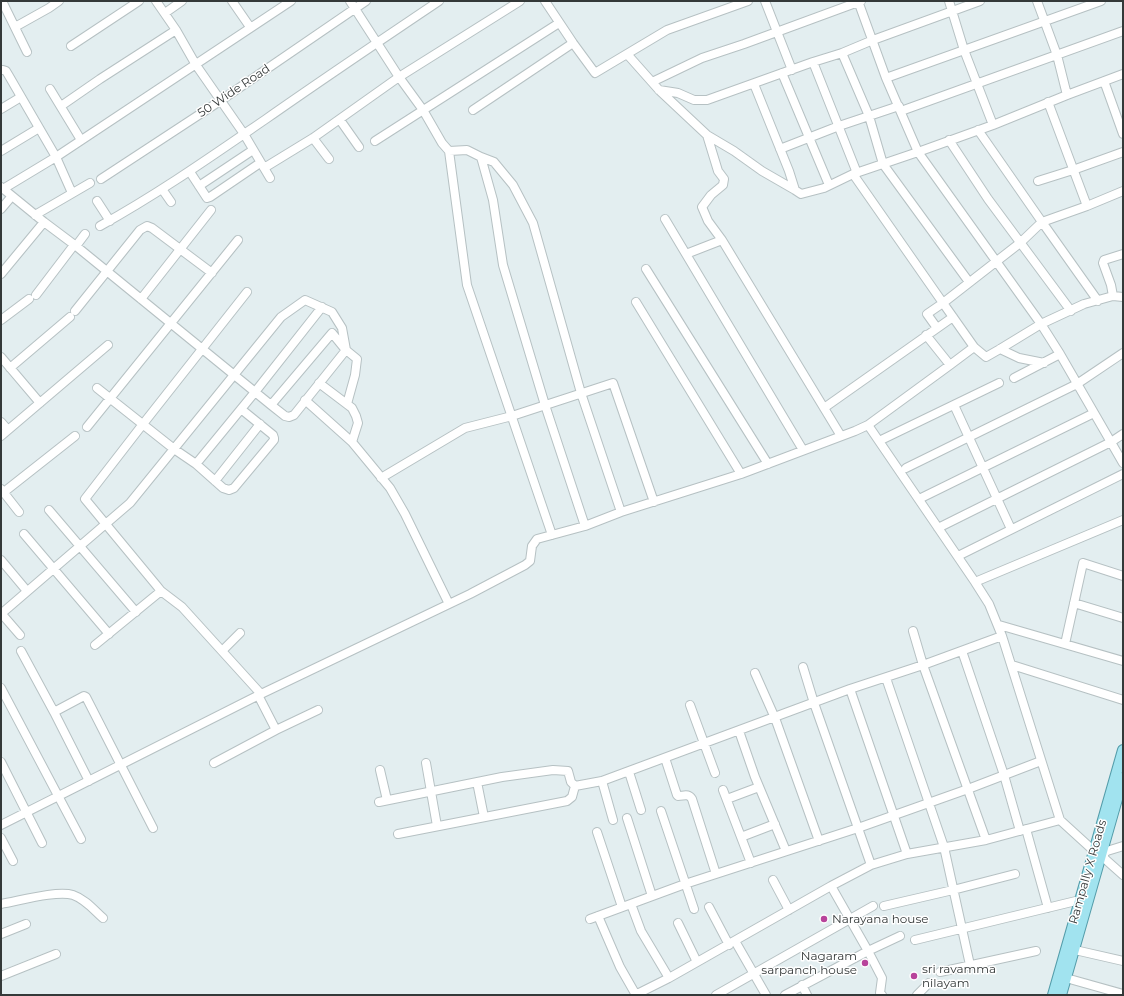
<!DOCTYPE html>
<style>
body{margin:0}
#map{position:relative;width:1124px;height:996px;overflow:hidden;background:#e3eef0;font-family:Montserrat,sans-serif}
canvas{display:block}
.frame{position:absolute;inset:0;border:2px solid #343939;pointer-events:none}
</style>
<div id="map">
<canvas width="1124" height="996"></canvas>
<div class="frame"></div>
</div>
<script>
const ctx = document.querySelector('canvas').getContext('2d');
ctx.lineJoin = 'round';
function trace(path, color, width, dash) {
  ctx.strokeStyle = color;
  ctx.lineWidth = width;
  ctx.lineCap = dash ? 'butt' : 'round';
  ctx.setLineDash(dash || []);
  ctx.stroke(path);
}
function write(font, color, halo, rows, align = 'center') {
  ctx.font = font + ' Montserrat,sans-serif';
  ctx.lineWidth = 3;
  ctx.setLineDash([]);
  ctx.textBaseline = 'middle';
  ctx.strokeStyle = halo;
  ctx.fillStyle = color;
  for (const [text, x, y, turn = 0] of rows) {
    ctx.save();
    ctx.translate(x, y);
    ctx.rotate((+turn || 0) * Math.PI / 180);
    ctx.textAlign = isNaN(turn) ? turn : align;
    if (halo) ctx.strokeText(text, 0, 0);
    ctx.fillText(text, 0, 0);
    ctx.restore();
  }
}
const minor = new Path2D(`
 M 2,1 L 27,52
 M 156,1 L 176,30 L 196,65 L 244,134 L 270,178
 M 232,1 L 250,27
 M 350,1 L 399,77 L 423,110 L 442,143 L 449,151 L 467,150 L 481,157 L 493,200 L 503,265 L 545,405 L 585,526
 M 545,1 L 573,43 L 595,73 L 667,30 L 748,1
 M 765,1 L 792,70
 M 858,1 L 886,78 L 918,152 L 1041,324 L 1060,354 L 1123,463
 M 949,1 L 964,50 L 993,125
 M 1037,1 L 1057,55 L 1067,95
 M 165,13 L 182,1
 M 15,27 L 49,8 L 59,1
 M 71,46 L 139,1
 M 842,53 L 869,116 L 883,164 L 969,282
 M 627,54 L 659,90 L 707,135 L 734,151 L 762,171 L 795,190
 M 813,62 L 857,173
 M 1,70 L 3,70 L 6,71 L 9,76 L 56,157 L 72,193
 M 782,73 L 829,185
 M 886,78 L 1101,1
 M 1104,81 L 1123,134
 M 652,82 L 702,58 L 744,44 L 861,1
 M 754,84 L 789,171 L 795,190 L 801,194 L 824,188 L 853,174 L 918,152 L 993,125 L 1067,95 L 1123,74
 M 50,89 L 81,140
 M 659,90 L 678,93 L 694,100 L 707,100 L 813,62 L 842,53 L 873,40 L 980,1
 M 1048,102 L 1087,206
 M 61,106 L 100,79 L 176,30
 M 1,109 L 21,97
 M 473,110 L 573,43
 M 901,111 L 1123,31
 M 340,120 L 359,147
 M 707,135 L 718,171 L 724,179 L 723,185 L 711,195 L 702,207 L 708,221 L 722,240 L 841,436
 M 313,138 L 329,159
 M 949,140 L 988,199 L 1071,311
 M 375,141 L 559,23
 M 780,149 L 839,126 L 899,106
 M 1,151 L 39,128
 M 449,151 L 467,285 L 552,535
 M 481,157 L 494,162 L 513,185 L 533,223 L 581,393 L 621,512
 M 264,168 L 313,138 L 399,77 L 520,1
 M 190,172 L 207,198 L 210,197 L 260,163
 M 853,174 L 943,303 L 927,314 L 937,328
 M 101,179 L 220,101 L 366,1
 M 1038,181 L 1073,170 L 1123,152
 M 199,186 L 253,150
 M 1,187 L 44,222 L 76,246 L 271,405 L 285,416 L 289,417 L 294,415 L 346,350
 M 3,189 L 56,157 L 291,1
 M 162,189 L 171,202
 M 97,201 L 110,221
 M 1,209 L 12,196
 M 35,215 L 90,183
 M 665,219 L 803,450
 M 100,226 C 158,194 212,156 266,119 C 323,79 381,40 439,1
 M 76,246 L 85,234
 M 686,254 L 722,240
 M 646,269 L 768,464
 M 1,274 L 44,222
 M 247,292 L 143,424 L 85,499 L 157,586 L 161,591 L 182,607 L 261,694
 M 36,295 L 74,245
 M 1113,296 L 1111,285 L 1103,263 L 1104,260 L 1123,254
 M 141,299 L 211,210
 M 1098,301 L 1042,222 L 1087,206 L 1123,191
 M 636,302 L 741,474
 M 75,311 L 140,230 L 147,226 L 152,228 L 212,273
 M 1,320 L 29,299
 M 926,335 L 950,365
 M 974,347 L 986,357 L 1000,349 L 1041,324 L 1084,304 L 1113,296 L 1123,297
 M 1000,349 L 1019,358 L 1044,363
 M 1,357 L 40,403
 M 10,368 L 70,317
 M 1014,378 L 1060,354
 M 319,383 L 352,408 L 356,416 L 358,423 L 352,442 L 390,488 L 405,514 L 449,604
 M 97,388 L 174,449 L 196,464 L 223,488 L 229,490 L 234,488 L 274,440 L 274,438 L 273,435 L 241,409
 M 305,400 L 352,442
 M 271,405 L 332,333 L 345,349
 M 954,405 L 1011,529
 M 824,408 L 953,317
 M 1,422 L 8,430
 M 87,427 L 238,240
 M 1,436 L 108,345
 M 879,441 L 999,383
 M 196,464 L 255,392 L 322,307
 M 906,468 L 1077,384 L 1123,353
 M 381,478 L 465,428 L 512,416 L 613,383 L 654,502
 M 215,481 L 260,424
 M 1,489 L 19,512
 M 4,492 L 75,436
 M 919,499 L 1094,413
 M 49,510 L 136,612
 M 938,528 L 1111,442 L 1123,434
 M 24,534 L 109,634
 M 958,556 L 1123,474
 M 1,560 L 27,591
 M 975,582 L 1123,520
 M 1074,603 L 1123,618
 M 1,613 L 20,635
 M 1,614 L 130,503 L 281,317 L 305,300 L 332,312 L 342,328 L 346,350 L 357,359 L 355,375 L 347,404
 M 999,625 L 1123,661
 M 913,631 L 923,665 L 986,840
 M 1002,636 L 1060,820 L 1094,851
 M 1065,644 L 1083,563 L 1123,576
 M 95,645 L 161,591
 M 21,651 L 54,712 L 89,781
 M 222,651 L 240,633
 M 962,651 L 1004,775 L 1020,831
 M 1012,665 L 1123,700
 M 803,667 L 814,703 L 871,865
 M 755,673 L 775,718 L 819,841
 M 886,678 L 944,847 L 970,965
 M 1,688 L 81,839
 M 850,689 L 907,854
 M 258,695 L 276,730
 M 690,705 L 715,773
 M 54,712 L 84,696 L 86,697 L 153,828
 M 739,731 L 755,777 L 786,851
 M 665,758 L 677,795 L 678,796 C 684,796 688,793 692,799 L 716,874
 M 1,762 L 42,843
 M 214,763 L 276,730 L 318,710
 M 426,763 L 437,826
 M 380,770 L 387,800
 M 629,772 L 641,810
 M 602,781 L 613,820
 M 477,782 L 484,817
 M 575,786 L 602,781 L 850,689 L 923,665 L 1002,636 L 989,604 L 975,582 L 868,425
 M 723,790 L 751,863
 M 727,799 L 759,787
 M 379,802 L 502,777 L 553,770 L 568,771 L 571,782 L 575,786
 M 661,811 L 694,909
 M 627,818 L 652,896
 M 1,825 L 261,694 L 470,594 L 525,565 L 530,561 L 532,546 L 537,539 L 585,526 L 621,512 L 741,474 L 855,431 L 868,425 L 950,365 L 974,347 L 943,303 L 1020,243 L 1042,222 L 978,130
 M 1026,829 L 1048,908
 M 597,832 L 622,907
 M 398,834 L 567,801 L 572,797 L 575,786
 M 741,837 L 775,824
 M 1,838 L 13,861
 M 1123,846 L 1107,851 L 1103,854 L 1105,859 L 1123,875
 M 773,880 L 789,910
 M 831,886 L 868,951 L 882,978 L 880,993 L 882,995
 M 1,904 C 19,901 57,890 73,895 C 85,899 94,910 103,918
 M 631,904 L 641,931 L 669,978
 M 884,906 L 953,890 L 1015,874
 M 709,907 L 729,945
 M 598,916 L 620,967 L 636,995
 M 590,919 L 685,884 L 858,828 L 968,789 L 1041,761
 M 678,923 L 697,962
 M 1,934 L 26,924
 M 915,940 L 1080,900
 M 735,941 L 766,995
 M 1075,950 L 1123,961
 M 940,972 L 1036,951
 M 1,976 L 56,954
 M 1066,978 L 1123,994
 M 802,985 L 807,995
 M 635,995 L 669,978 L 831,886 L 871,865 L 907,854 L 986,840 L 1060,820
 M 716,995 L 873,906
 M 785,995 L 868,951 L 900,936
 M 917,995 L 929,983`);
const major = new Path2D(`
 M 1053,995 L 1123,750
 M 1061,995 L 1123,778`);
trace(minor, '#b6c1c3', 10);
trace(major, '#539ca9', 12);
trace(minor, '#fff', 8);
trace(major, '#a1e3ef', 10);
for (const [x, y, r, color] of [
 [824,919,4,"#b8439b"],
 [865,963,4,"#b8439b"],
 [914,976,4,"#b8439b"]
]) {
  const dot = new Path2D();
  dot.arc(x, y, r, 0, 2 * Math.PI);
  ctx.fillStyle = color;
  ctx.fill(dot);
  trace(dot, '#fff', 1.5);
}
write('12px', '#343939', '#fff', [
 ["50 Wide Road",234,91,-34],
 ["Rampally X Roads",1088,872,-74]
]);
write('12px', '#343939', '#fff', [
 ["Narayana house",832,919],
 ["Nagaram",857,956,"right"],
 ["sarpanch house",857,970,"right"],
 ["sri ravamma",922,969],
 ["nilayam",922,983]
], 'left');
</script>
